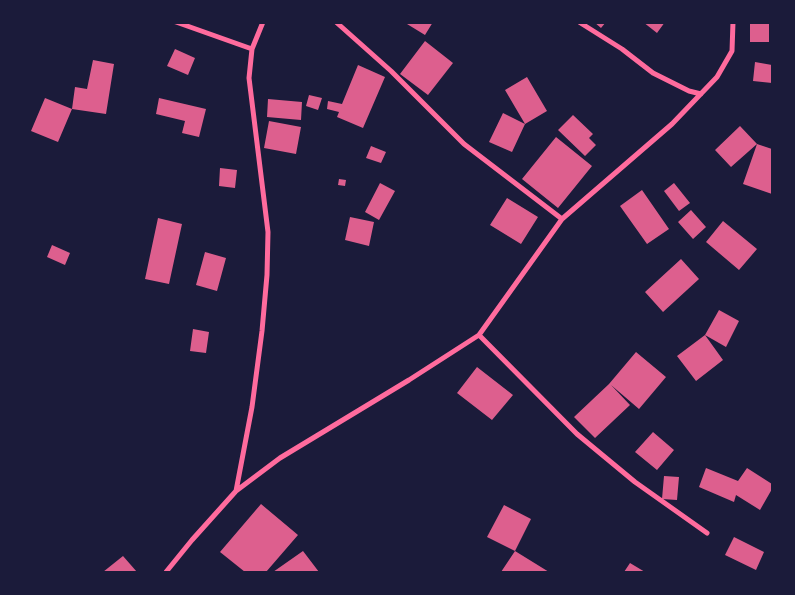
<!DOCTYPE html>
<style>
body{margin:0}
#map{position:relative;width:795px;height:595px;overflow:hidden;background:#1b1b3a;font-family:"Nunito Sans",sans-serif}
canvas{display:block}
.frame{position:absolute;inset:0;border:24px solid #1b1b3a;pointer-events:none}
</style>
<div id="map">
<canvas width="795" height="595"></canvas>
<div class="frame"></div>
</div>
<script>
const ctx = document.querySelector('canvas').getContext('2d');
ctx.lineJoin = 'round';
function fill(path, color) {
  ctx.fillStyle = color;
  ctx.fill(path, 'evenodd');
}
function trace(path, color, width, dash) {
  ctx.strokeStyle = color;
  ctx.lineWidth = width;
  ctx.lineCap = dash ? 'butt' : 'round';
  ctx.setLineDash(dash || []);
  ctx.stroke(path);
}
fill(new Path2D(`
 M 408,22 L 433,22 L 425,35 L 407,24 Z
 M 594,22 L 606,22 L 601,28 Z
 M 643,22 L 665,22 L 657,33 Z
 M 750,22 L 769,22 L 769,42 L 750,42 Z
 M 425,41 L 453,63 L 428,95 L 400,74 Z
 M 175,49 L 195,58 L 188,75 L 167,66 Z
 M 93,60 L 114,64 L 106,114 L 72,109 L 58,142 L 31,131 L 45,98 L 72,109 L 75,87 L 87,89 Z
 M 755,62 L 772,65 L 772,83 L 753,81 Z
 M 358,65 L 385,77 L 363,128 L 337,117 L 339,112 L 327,109 L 328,101 L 342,104 Z
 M 527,77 L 547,111 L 525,124 L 505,90 Z
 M 309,95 L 322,98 L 318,110 L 306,106 Z
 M 159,98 L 206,109 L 199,137 L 182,133 L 185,121 L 156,114 Z
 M 268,99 L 302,102 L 301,120 L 267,117 Z
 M 503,113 L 525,124 L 512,152 L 489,142 Z
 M 573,115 L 593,134 L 589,138 L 596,145 L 585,156 L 558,130 Z
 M 269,121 L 301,127 L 296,154 L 264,148 Z
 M 740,126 L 757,144 L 731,167 L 715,150 Z
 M 556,137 L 592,166 L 558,208 L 522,179 Z
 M 757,144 L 772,149 L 772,194 L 743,184 Z
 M 371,146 L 386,152 L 381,163 L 366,158 Z
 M 220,168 L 237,170 L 235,188 L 219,186 Z
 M 339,179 L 346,180 L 345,186 L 338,185 Z
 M 380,183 L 395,191 L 379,220 L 365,212 Z
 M 674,183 L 690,203 L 679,211 L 664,191 Z
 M 642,190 L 669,229 L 647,244 L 620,206 Z
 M 507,198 L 538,217 L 521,244 L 490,225 Z
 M 691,210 L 706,227 L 693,239 L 678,222 Z
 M 350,217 L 374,222 L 369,246 L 345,240 Z
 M 158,218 L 182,224 L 169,284 L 145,279 Z
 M 723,221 L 757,249 L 739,270 L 706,242 Z
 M 52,245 L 70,253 L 65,265 L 47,257 Z
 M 205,252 L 226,258 L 217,291 L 196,285 Z
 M 681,259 L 699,279 L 663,312 L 645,292 Z
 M 719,310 L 739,321 L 726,347 L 705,335 Z
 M 193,329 L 209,332 L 206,353 L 190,351 Z
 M 705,335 L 723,360 L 696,381 L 677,356 Z
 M 636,352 L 666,377 L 639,409 L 611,385 L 630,405 L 595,438 L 574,417 L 609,384 Z
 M 477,367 L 513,395 L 492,420 L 457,393 Z
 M 653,432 L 674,450 L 657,470 L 635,452 Z
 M 706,468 L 738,481 L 747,468 L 772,484 L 772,489 L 760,510 L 736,495 L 734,502 L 699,487 Z
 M 664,476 L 679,477 L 677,500 L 662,499 Z
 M 261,504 L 298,535 L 266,572 L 245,572 L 220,552 Z
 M 504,505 L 531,519 L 515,551 L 487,537 Z
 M 734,537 L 764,552 L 756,570 L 725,555 Z
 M 303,551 L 319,572 L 273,572 Z
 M 515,551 L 549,572 L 501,572 Z
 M 123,556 L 137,572 L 103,572 Z
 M 630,563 L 645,572 L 624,572 Z`), '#dd5f8e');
trace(new Path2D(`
 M 176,22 L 252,49
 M 336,22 L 391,71 L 464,144 L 562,219
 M 579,22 L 622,49 L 653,73 L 689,91 L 701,94
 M 479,335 L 577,434 L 635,482 L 707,533
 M 236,491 L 252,407 L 262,331 L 267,275 L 268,232 L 249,78 L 252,49 L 263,22
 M 166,572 L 192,540 L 236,491 L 280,458 L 409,380 L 479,335 L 562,219 L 672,124 L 717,77 L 732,51 L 733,22`), '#ff6b9d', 5);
</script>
